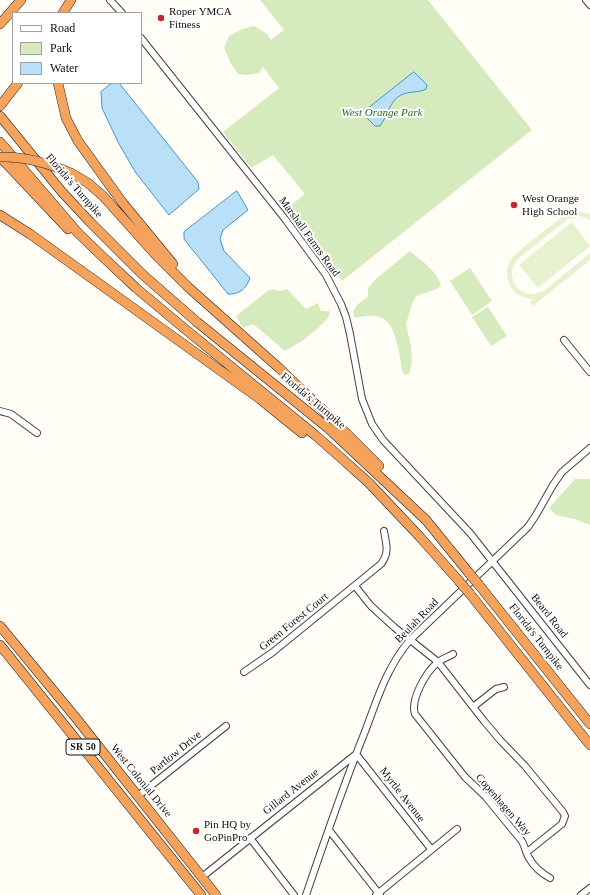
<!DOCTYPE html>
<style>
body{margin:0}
#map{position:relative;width:590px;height:895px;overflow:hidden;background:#fffdf5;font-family:"Times New Roman",serif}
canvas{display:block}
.legend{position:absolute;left:12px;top:12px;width:130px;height:72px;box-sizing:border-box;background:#fff;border:1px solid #a0a0a0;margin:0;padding:5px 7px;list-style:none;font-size:12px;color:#111}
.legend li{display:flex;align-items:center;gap:8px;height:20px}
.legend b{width:20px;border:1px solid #a0a0a0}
</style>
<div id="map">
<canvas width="590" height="895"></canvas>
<ul class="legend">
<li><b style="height:5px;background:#fff"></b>Road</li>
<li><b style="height:11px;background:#d5ebbd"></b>Park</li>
<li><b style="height:11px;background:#b9e0f7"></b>Water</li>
</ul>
</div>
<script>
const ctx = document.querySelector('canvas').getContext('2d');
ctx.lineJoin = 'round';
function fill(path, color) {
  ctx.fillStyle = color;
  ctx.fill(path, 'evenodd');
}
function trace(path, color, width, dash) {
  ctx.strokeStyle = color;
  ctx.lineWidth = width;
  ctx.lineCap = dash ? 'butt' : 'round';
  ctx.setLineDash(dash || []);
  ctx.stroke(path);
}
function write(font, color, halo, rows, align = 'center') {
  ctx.font = font + ' "Times New Roman",serif';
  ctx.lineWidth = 4;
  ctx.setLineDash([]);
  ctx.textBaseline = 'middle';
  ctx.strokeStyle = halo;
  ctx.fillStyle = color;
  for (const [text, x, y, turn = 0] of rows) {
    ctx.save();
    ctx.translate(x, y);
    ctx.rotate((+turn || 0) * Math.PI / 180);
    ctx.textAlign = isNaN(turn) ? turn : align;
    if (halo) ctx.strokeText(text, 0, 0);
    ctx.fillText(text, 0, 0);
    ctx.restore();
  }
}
fill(new Path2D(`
 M 260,0 L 428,0 L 532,130 L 342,281 L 285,210 L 305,194 L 273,155 L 251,168 L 223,132 L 279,88 L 263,67 L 259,73 L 247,75 L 238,74 L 231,64 L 224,48 L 229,36 L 242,29 L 254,26 L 267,34 L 271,40 L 284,30 Z
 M 410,251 C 421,261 438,271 441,286 L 437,289 L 416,296 L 412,304 L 406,324 L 411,347 L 412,362 L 409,374 L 404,375 C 401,369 401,363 400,357 C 398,346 394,323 382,318 C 374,314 363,316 354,318 C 351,306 360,304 368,296 L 368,288 L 377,278 Z
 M 470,268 L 492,301 L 472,315 L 450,281 Z
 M 270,289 L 280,291 L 287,289 L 306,309 L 318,303 L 321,311 L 330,311 L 328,318 L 317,329 L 302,341 L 285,351 L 253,324 L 243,328 L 236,316 Z
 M 488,307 L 507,336 L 491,346 L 472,317 Z
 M 575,479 L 590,479 L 590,525 L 575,519 L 556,515 L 549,508 Z`), '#d5ebbd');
fill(new Path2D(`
 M 577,211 L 590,214 L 590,220 L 580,216 L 568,219 L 519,258 C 500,277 523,304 545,290 L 590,253 L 590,260 L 533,306 L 530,302 L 532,299 C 523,299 514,294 510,285 C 506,278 506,269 510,261 C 517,250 550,227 562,217 L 569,213 Z
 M 572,222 L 590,246 L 538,288 L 519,265 Z`), '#e6f2cf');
const water = new Path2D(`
 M 414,72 L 427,85 L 426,89 C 419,93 409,91 401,95 C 390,100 387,117 380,126 L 375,126 L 367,118 L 365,111 Z
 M 112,83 L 119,83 L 198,182 L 199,189 L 169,215 L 136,173 L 119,144 L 102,108 L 101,92 Z
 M 237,191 L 248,210 L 223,230 L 220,239 L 224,251 L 250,278 C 246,289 239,295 228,294 L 184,239 L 184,232 Z`);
fill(water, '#b9e0f7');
trace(water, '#3f96cf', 1);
const minor = new Path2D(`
 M 110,0 L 122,13
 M 586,0 L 590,5
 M 141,38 L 285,219 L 326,275 L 341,304 L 346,317 L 350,334 L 362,399 L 372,424 L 383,440 L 470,533 L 590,685
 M 564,340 L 590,372
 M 0,411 L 11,414 L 37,433
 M 355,586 L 371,606 L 394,627 L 438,662 L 484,721 L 500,740 L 525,766 L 563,812 L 565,816 L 562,824 L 527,852
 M 453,654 C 448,657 441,659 437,663 C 426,672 410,700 415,714 L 465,777 L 485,796 L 521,840 C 525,845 525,852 529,858 C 534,867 541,873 550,878
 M 244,672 L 273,652 L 381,564 C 390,552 386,544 384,531
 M 473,707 L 496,689 L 504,687
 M 356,754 L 431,849
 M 138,796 L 226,726
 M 329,830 L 380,895
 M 250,838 L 294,895
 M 202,877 L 355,755
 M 306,895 C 325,839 344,784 366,729 C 378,697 387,667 410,640 L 528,527 L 536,515 L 553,485 L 562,472 L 590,448
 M 376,895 L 457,829
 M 581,895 L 590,888`);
const highway = new Path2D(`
 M 63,13 L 71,0
 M 0,24 L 21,0
 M 58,83 L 66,118 L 78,141 L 122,202 L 173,264
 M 0,106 L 18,83
 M 0,116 L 62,192 L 90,222 L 142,274 L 197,322 L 328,428 L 426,520 L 469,573
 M 0,142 L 78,233 L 104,258 L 136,288 L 185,329 L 315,435 L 340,457 L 369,483 L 420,537 L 459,581
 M 0,157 L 68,229
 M 71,173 L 88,183 L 103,196 L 154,253 L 188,287 L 279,368 L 321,408 L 379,466
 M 0,215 L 30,234 L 260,399 L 302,433
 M 479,585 L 590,724
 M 470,594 L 590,745
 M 0,626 L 76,718 L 216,895
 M 0,645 L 201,895`);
trace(minor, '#444', 8);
trace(highway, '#222', 10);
trace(minor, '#fff', 6);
trace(highway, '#f5a25d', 9);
const highwayBridge = new Path2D(`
 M 0,157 C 25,156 48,163 71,173
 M 469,573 L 479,585
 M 459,581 L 470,594`);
trace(highwayBridge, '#222', 10, []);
trace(highwayBridge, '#f5a25d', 9);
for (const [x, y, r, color] of [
 [161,18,4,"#c4262e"],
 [514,205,4,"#c4262e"],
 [196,831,4,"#c4262e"]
]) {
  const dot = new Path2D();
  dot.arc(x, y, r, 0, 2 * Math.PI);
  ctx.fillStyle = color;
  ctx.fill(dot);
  trace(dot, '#fff', 1.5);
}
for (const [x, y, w] of [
 [83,747,34]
]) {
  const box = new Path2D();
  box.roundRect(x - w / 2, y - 8, w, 16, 3);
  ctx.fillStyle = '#fff';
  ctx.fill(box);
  trace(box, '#111', 1);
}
write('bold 10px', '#111', null, [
 ["SR 50",83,747]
]);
write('11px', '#111', '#fff', [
 ["Roper YMCA",169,12],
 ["Fitness",169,25],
 ["West Orange",522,199],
 ["High School",522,212],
 ["Pin HQ by",204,825],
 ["GoPinPro",204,838]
], 'left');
write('italic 11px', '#2f6b1f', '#fff', [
 ["West Orange Park",382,113]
]);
write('11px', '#111', '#fff', [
 ["Florida's Turnpike",74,186,49],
 ["Marshall Farms Road",309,237,54],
 ["Florida's Turnpike",313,401,40],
 ["Beard Road",549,616,52],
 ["Beulah Road",417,621,-46],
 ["Green Forest Court",294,622,-39],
 ["Florida's Turnpike",536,637,52],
 ["Partlow Drive",176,753,-39],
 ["West Colonial Drive",141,781,51],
 ["Gillard Avenue",291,792,-38],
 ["Myrtle Avenue",402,795,52],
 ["Copenhagen Way",503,805,49]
]);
</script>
